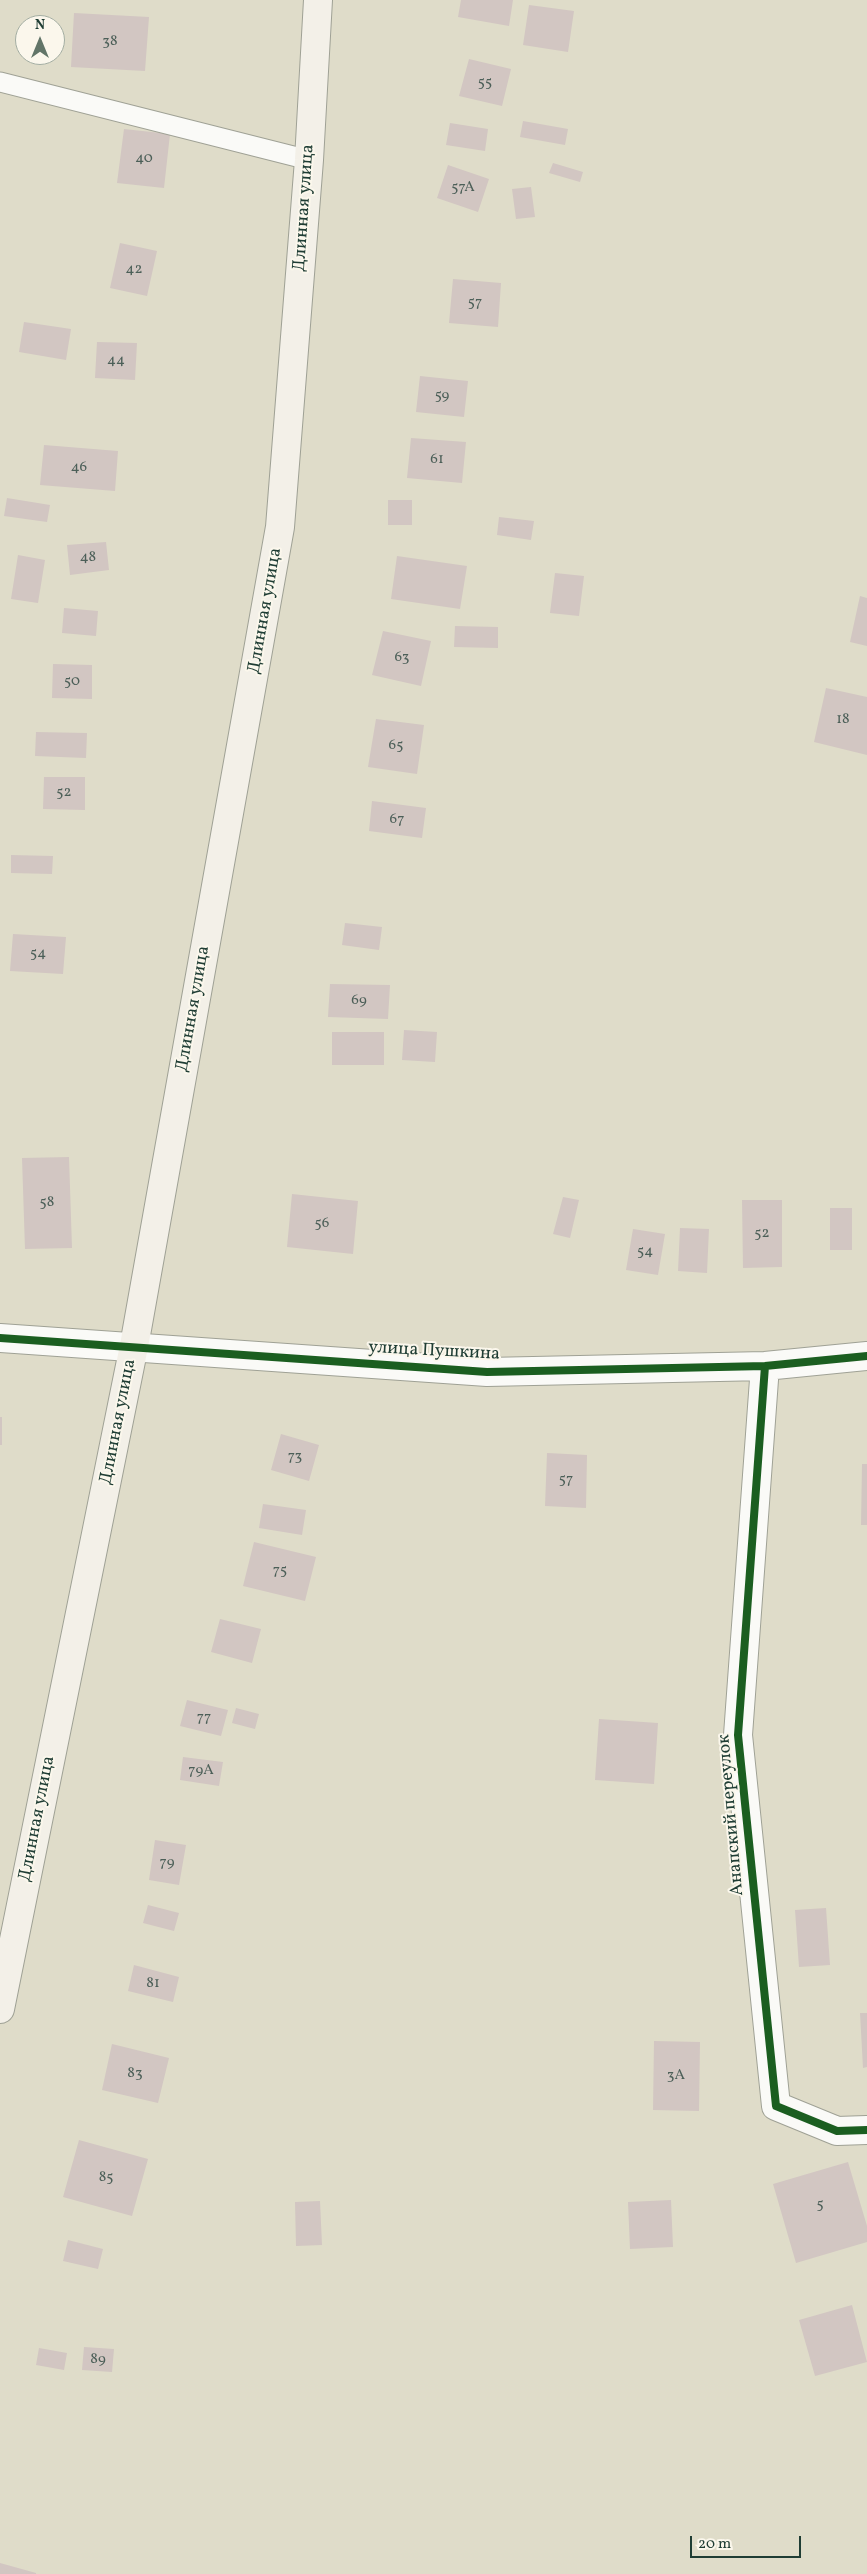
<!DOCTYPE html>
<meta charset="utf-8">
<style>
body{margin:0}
#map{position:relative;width:867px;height:2574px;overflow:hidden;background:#dfdcc9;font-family:Vollkorn,serif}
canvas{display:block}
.north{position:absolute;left:15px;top:15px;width:50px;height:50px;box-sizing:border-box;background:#fbf7ec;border:1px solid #a3ada2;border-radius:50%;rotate:0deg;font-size:14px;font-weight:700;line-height:20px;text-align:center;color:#1f3d34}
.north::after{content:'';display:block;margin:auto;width:18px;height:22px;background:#627568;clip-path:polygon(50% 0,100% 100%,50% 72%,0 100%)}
.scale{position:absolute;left:690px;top:2536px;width:111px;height:22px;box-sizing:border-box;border:2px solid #1f3d34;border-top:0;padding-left:6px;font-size:15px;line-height:18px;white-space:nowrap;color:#1f3d34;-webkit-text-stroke:4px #fbf7ec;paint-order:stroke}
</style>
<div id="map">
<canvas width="867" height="2574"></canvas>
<div class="north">N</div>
<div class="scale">20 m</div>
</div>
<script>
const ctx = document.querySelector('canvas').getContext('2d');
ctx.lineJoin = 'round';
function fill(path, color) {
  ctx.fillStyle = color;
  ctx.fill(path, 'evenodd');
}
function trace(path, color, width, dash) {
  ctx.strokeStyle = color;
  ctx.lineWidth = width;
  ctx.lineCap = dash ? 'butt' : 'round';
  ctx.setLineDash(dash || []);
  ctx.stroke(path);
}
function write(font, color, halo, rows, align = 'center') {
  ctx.font = font + ' Vollkorn,serif';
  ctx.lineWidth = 4;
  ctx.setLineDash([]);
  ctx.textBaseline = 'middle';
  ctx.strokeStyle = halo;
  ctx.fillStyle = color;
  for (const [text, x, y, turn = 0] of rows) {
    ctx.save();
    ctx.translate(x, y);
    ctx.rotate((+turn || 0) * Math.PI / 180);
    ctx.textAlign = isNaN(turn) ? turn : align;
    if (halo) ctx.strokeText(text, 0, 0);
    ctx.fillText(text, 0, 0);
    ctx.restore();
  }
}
fill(new Path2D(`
 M 461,0 L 513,0 L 509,26 L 458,17 Z
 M 529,5 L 574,11 L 568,52 L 523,45 Z
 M 74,13 L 149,17 L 145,71 L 71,67 Z
 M 469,59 L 511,69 L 502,106 L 459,96 Z
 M 523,121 L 568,129 L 565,145 L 520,137 Z
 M 450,123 L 488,129 L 485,151 L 446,145 Z
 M 124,129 L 170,134 L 164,188 L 117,183 Z
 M 553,163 L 583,172 L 580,182 L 549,173 Z
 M 448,165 L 489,179 L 478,212 L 437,198 Z
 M 531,187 L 535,217 L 516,219 L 512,189 Z
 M 120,243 L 157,251 L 147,296 L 110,288 Z
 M 453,279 L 501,283 L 498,327 L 449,323 Z
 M 24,322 L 71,329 L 66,360 L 19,352 Z
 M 97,342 L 137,343 L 135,380 L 95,378 Z
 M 420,376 L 468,381 L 464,417 L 416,412 Z
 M 411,438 L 466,442 L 462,483 L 407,478 Z
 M 44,445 L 118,451 L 115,491 L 40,485 Z
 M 7,498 L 50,505 L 47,522 L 4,516 Z
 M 388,500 L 412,500 L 412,525 L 388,525 Z
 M 499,517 L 534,521 L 531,540 L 497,535 Z
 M 106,542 L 109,570 L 70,575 L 67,545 Z
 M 18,555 L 45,560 L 38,603 L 11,599 Z
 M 397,556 L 467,566 L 460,609 L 391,599 Z
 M 555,573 L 584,576 L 579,616 L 550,613 Z
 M 860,596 L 867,598 L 867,646 L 850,642 Z
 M 64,608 L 98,611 L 96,636 L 62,633 Z
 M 455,626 L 498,627 L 498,648 L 454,647 Z
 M 383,631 L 431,641 L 421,686 L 372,675 Z
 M 53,664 L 92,665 L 92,699 L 52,698 Z
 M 826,688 L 867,697 L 867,755 L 814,742 Z
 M 376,719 L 424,725 L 417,774 L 368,767 Z
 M 36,732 L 87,733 L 86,758 L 35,756 Z
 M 44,777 L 85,777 L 85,810 L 43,809 Z
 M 372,801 L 426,808 L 422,838 L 369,831 Z
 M 11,855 L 53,856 L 52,874 L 11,873 Z
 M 345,923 L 382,927 L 379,950 L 342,945 Z
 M 13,934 L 66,937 L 63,974 L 10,971 Z
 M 330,984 L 390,985 L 388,1019 L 328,1017 Z
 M 404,1030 L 437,1032 L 435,1062 L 402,1060 Z
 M 332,1032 L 384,1032 L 384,1065 L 332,1065 Z
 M 69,1157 L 72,1248 L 25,1249 L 22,1158 Z
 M 292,1194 L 358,1201 L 353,1254 L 287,1247 Z
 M 563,1197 L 579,1200 L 570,1238 L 553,1234 Z
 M 742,1200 L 782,1200 L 782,1267 L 743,1268 Z
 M 830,1208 L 852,1208 L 852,1250 L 830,1250 Z
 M 680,1228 L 709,1229 L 707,1273 L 678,1271 Z
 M 633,1229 L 665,1234 L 658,1275 L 626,1270 Z
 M 0,1417 L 2,1417 L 2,1445 L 0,1445 Z
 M 281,1434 L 319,1445 L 309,1481 L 271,1470 Z
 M 547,1453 L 587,1455 L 586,1508 L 545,1506 Z
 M 862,1464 L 867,1464 L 867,1525 L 861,1525 Z
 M 263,1504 L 306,1510 L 302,1535 L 259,1528 Z
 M 254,1542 L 316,1557 L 305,1601 L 243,1586 Z
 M 220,1619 L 261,1629 L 252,1663 L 211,1652 Z
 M 187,1700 L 228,1710 L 221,1736 L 180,1726 Z
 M 236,1708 L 259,1714 L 255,1729 L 232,1723 Z
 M 599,1719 L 658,1723 L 654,1784 L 595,1780 Z
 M 183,1757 L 223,1762 L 219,1786 L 180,1780 Z
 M 155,1840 L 186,1845 L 179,1885 L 149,1880 Z
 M 148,1905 L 179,1913 L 174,1931 L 143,1923 Z
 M 826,1908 L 830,1965 L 799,1967 L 795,1910 Z
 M 134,1965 L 179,1977 L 173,2002 L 128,1991 Z
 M 860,2013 L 867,2013 L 867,2067 L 863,2068 Z
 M 654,2041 L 700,2042 L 699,2111 L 653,2110 Z
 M 112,2044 L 169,2058 L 158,2103 L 102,2090 Z
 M 79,2140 L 148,2159 L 132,2216 L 63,2197 Z
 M 848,2162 L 867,2226 L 867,2242 L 796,2263 L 773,2184 Z
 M 671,2200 L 673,2247 L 630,2249 L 628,2202 Z
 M 320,2201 L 322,2245 L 296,2246 L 295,2202 Z
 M 68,2240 L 103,2249 L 98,2269 L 63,2261 Z
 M 852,2305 L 867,2362 L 815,2376 L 799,2320 Z
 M 84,2347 L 114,2349 L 112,2372 L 82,2370 Z
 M 39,2348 L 67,2353 L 64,2370 L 36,2365 Z
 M 0,2563 L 36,2573 L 36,2574 L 0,2574 Z`), '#d2c6c2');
const lane = new Path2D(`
 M 0,82 L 309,160`);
const street = new Path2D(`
 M 0,1338 L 487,1372 L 765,1366 L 867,1356
 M 765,1366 L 738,1735 L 776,2106 L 837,2131 L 867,2130`);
const secondary = new Path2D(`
 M 0,2009 L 134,1346 L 280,527 L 309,160 L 318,0`);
trace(lane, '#9fa195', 21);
trace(street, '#9fa195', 30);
trace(secondary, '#9fa195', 30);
trace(lane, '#fafaf7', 19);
trace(street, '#fafaf7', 28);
trace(secondary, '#f3f0e8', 28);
trace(new Path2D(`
 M 0,1338 L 487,1372 L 765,1366 L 867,1356
 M 765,1366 L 738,1735 L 776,2106 L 837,2131 L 867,2130`), '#1b5e20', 8);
write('15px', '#4c5f58', null, [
 ["38",110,42],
 ["55",485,83],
 ["40",144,159],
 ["57А",463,188],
 ["42",134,270],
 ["57",475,303],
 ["44",116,361],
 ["59",442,396],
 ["61",437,460],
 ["46",79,468],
 ["48",88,558],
 ["63",402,658],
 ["50",72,682],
 ["18",843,720],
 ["65",396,746],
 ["52",64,793],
 ["67",397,820],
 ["54",38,954],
 ["69",359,1001],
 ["58",47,1203],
 ["56",322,1224],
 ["52",762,1234],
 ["54",645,1252],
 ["73",295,1457],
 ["57",566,1480],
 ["75",280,1571],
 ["77",204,1718],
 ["79А",201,1771],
 ["79",167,1863],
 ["81",153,1984],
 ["83",135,2074],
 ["3А",676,2076],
 ["85",106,2178],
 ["5",820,2205],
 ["89",98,2360]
]);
write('18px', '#1f3d34', '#fbf7ec', [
 ["Длинная улица",305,208,-86],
 ["Длинная улица",266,611,-80],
 ["Длинная улица",194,1009,-80],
 ["улица Пушкина",434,1352,3],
 ["Длинная улица",119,1422,-79],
 ["Анапский переулок",732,1815,-95],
 ["Длинная улица",38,1819,-79]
]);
</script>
